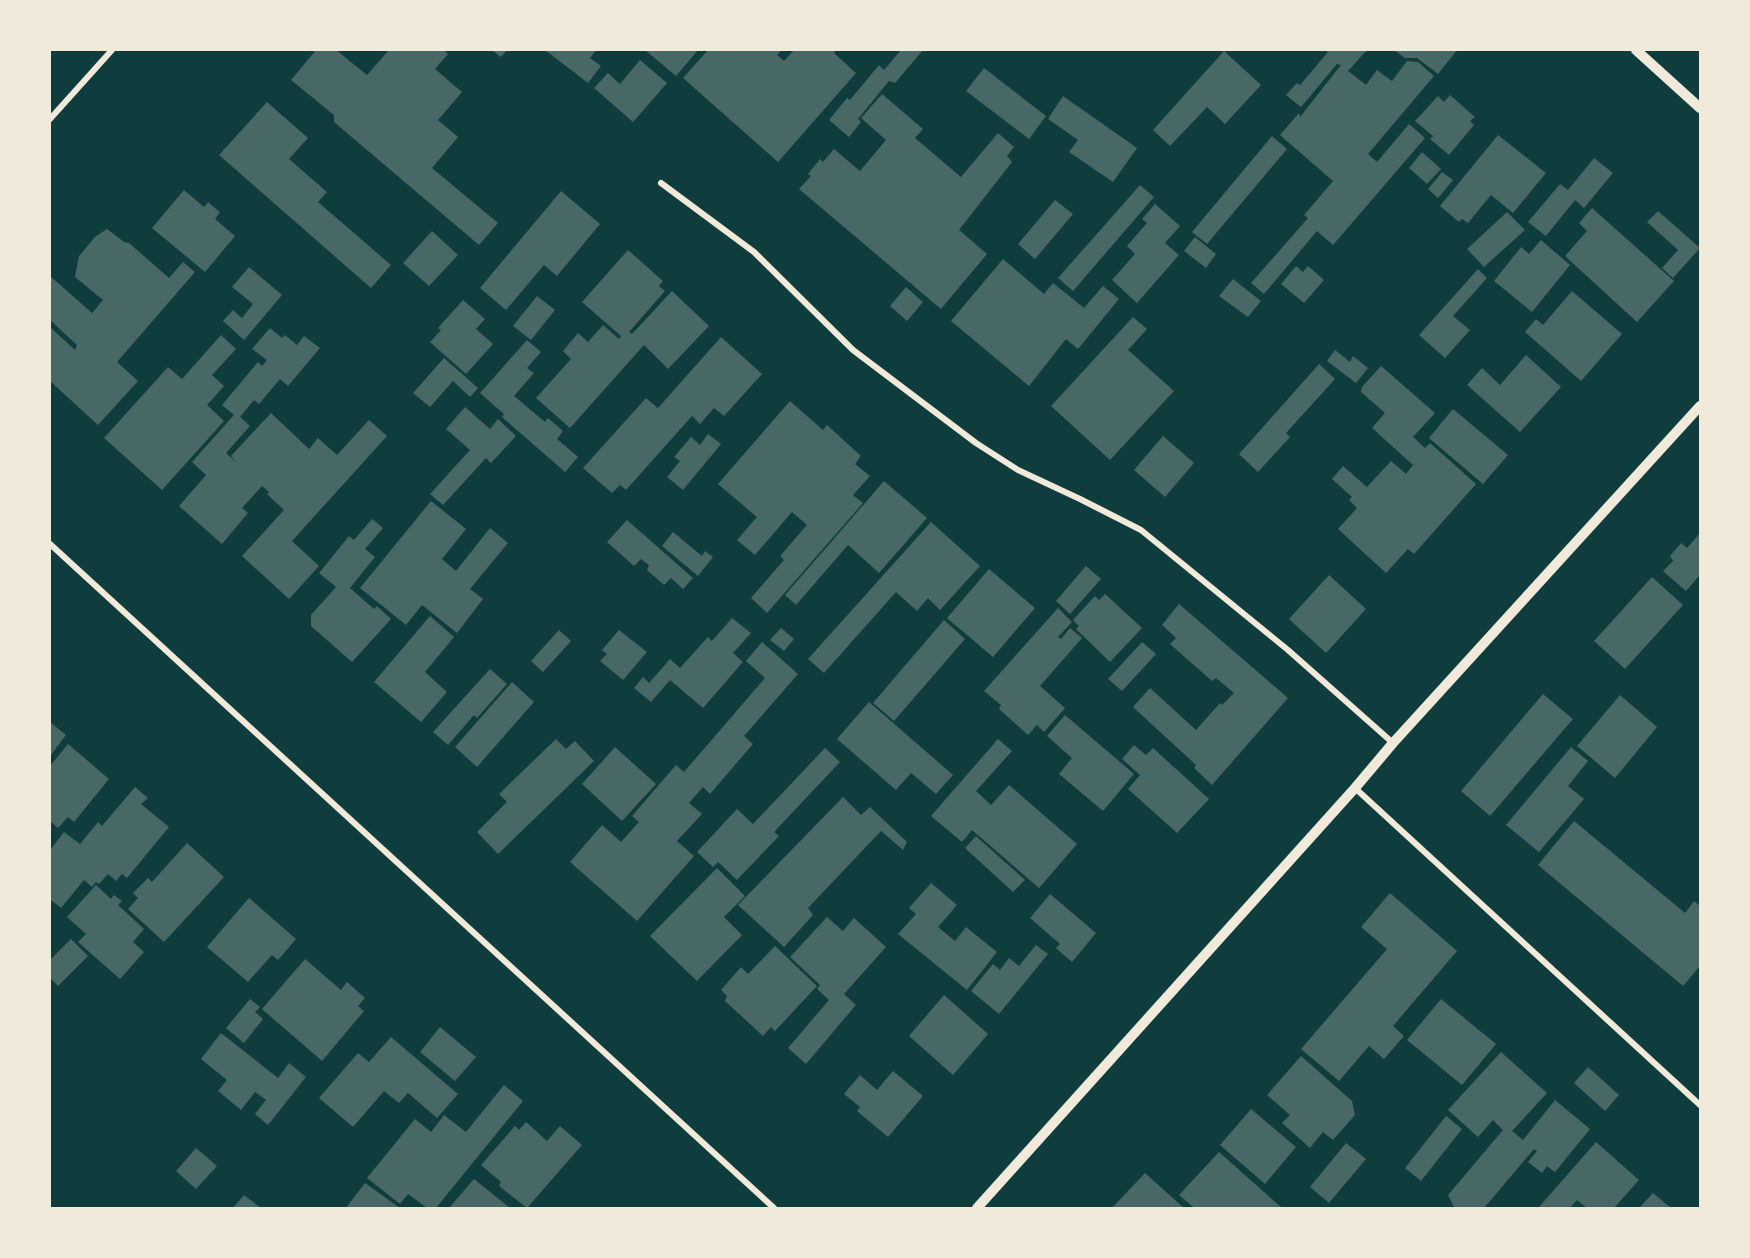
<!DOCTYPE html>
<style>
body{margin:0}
#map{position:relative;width:1750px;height:1258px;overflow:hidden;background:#0f3d3e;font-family:Merriweather,serif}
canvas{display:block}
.frame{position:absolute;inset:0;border:51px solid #f1e9da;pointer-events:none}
</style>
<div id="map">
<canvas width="1750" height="1258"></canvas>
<div class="frame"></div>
</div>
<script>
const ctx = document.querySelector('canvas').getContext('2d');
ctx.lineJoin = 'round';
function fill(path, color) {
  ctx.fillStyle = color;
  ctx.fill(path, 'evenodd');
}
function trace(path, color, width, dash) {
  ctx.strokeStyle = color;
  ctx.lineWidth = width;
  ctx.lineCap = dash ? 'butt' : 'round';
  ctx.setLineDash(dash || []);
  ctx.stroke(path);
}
fill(new Path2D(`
 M 316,50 L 336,50 L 367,75 L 389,50 L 443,50 L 448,54 L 435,69 L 462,92 L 438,120 L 458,137 L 432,168 L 498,223 L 479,245 L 334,122 L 334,115 L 291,80 Z
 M 492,50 L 507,50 L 501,57 Z
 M 545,50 L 596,50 L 590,58 L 601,66 L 588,83 Z
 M 645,50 L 698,50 L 676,76 Z
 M 708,50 L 781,50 L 777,55 L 784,61 L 794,50 L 834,50 L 835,54 L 856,73 L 778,162 L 683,78 Z
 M 901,50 L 923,50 L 895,83 L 889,81 L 858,119 L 861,122 L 849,137 L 829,120 L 847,98 L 850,100 L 879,65 L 884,70 Z
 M 1325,50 L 1367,50 L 1348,71 L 1366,85 L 1377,70 L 1392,81 L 1407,61 L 1418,62 L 1434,76 L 1368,154 L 1377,162 L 1409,124 L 1425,138 L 1333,245 L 1317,231 L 1264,294 L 1251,283 L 1308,218 L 1304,215 L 1333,181 L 1280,135 L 1299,113 L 1300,117 L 1341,65 L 1337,64 L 1301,107 L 1286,95 L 1297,83 L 1300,85 L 1328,52 Z
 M 1394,50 L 1457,50 L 1438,74 L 1417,58 L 1405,58 Z
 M 1224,51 L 1261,85 L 1225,124 L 1207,107 L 1170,146 L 1153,130 Z
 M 640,60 L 667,83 L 633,122 L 594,88 L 608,73 L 620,84 Z
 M 984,68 L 1046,116 L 1029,139 L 966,91 Z
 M 882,94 L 923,129 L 915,138 L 961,177 L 998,133 L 1014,147 L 1007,156 L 1012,162 L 959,230 L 987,254 L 941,309 L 799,189 L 811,176 L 808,174 L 820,159 L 823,162 L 834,149 L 860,171 L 886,140 L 861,118 Z
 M 1450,95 L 1475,117 L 1470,121 L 1474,125 L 1449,155 L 1430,139 L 1433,136 L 1415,121 L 1438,96 L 1444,102 Z
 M 1063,96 L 1137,148 L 1113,182 L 1069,152 L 1078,140 L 1048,119 Z
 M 267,102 L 308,138 L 289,159 L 327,192 L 318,202 L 391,265 L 371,288 L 219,155 Z
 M 1498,135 L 1546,173 L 1513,213 L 1491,195 L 1468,223 L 1462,219 L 1459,222 L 1440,206 Z
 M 1272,136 L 1287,149 L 1207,244 L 1192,232 Z
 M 1422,152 L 1441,169 L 1427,184 L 1409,168 Z
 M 1594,158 L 1613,173 L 1584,208 L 1575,200 L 1546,236 L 1528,222 L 1560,184 L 1568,190 Z
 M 1442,172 L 1453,180 L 1438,198 L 1428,189 Z
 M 1140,185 L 1154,197 L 1073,291 L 1058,278 Z
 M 184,190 L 204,207 L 208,202 L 220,212 L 215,219 L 235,236 L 205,272 L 152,228 Z
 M 561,191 L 600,224 L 557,276 L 544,265 L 506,310 L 480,288 Z
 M 1055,200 L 1073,214 L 1035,259 L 1018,244 Z
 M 1155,204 L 1180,226 L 1165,243 L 1179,255 L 1137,303 L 1112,280 L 1135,254 L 1127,246 L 1147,223 L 1142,219 Z
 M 1592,208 L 1674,281 L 1637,322 L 1565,256 L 1587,231 L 1579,223 Z
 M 1658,211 L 1700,248 L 1673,278 L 1662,268 L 1678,250 L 1647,222 Z
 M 1507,212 L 1525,230 L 1484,267 L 1467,249 Z
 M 107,229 L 124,242 L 129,243 L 169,278 L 183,262 L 195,272 L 117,362 L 138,381 L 98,425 L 50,381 L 50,327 L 75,350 L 77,345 L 50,320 L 50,276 L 92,313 L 103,300 L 75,277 L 79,256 L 95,237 Z
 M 432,231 L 458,255 L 429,286 L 403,263 Z
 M 1195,237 L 1216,254 L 1206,268 L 1184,251 Z
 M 1541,240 L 1570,265 L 1532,312 L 1494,281 L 1521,247 L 1529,254 Z
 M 628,250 L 663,281 L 659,286 L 665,291 L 629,332 L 632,334 L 672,291 L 709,326 L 668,369 L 644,345 L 570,428 L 536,398 L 571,359 L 563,351 L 578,333 L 588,342 L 603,325 L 619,339 L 621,336 L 582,302 Z
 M 1003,259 L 1044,294 L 1053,283 L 1084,308 L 1103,286 L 1119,299 L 1078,349 L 1066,339 L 1029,386 L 951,321 Z
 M 1296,266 L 1303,272 L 1308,266 L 1324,280 L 1304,303 L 1281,284 Z
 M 249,267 L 282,295 L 244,340 L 223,321 L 233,310 L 242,318 L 253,304 L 232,287 Z
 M 1478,269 L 1487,278 L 1453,316 L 1470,330 L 1445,358 L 1419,335 Z
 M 1233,279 L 1261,301 L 1248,317 L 1219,296 Z
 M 906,287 L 923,302 L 907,321 L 890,306 Z
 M 1572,291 L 1622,334 L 1581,381 L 1525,332 L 1536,319 L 1543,325 Z
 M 537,296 L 555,310 L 531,340 L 513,326 Z
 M 463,300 L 485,319 L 476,329 L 493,344 L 466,374 L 430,342 L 441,330 L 438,328 Z
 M 1133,317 L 1147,329 L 1128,350 L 1174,391 L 1110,460 L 1051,406 Z
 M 270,328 L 282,338 L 285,335 L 297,345 L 304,336 L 320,348 L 288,386 L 280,379 L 259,404 L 254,400 L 240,417 L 250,426 L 226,453 L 238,464 L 231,456 L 271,413 L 309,449 L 318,438 L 337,455 L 369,420 L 387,436 L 292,541 L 319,566 L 289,599 L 242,556 L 284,510 L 267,494 L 269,492 L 262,486 L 242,508 L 248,513 L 222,544 L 179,506 L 206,475 L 192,462 L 234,415 L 222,405 L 258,362 L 262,366 L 267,360 L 252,349 Z
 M 221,335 L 236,349 L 212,375 L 224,386 L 207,405 L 224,421 L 162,490 L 104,438 L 168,367 L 182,379 Z
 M 721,337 L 762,374 L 724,416 L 714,408 L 700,424 L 692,416 L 626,490 L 620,485 L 612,493 L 583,468 L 646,398 L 658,408 Z
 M 527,340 L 541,352 L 527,368 L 534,373 L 514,396 L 545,422 L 548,418 L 563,431 L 557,439 L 578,457 L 565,472 L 502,417 L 504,414 L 480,393 Z
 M 1335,350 L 1350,362 L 1353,356 L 1368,368 L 1356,383 L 1327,361 Z
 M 1526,355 L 1561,387 L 1520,432 L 1467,385 L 1482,368 L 1500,385 Z
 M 444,358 L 478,388 L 470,397 L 453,381 L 430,407 L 413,393 Z
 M 1319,364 L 1335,379 L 1286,433 L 1290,437 L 1258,472 L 1239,454 Z
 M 1381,366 L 1435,413 L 1413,437 L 1425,448 L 1430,443 L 1476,484 L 1414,554 L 1408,549 L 1386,573 L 1338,529 L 1357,508 L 1349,500 L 1352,497 L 1332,479 L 1343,466 L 1367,487 L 1391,461 L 1406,474 L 1413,465 L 1372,428 L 1385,413 L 1361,392 L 1362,387 Z
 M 790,401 L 823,430 L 827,425 L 861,456 L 855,464 L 870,476 L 853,495 L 863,503 L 767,613 L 751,598 L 784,560 L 780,556 L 807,525 L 792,512 L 755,555 L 737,540 L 757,517 L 718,484 Z
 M 465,407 L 490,429 L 498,419 L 516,436 L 491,463 L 486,458 L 443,505 L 430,494 L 470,450 L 446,429 Z
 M 1453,409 L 1508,455 L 1483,484 L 1429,438 Z
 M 708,434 L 721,444 L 683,490 L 667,477 L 680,461 L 674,457 L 691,437 L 700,445 Z
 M 1163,436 L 1194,463 L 1165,497 L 1134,470 Z
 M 884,481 L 927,518 L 879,573 L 848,545 L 796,605 L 785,595 Z
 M 431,501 L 466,529 L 442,559 L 456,571 L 490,528 L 508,543 L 470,589 L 483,599 L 457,633 L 422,605 L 406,625 L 360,588 Z
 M 372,519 L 383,528 L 365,549 L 375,557 L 350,588 L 374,609 L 377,606 L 391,619 L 352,662 L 311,626 L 311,615 L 336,587 L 319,573 L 349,536 L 354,540 Z
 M 627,520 L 693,578 L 683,589 L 671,578 L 664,585 L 647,570 L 649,565 L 641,559 L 634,566 L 607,542 Z
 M 931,522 L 980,566 L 940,610 L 928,598 L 917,611 L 896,592 L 824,673 L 808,659 Z
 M 673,532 L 702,556 L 705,551 L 713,557 L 698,576 L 662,546 Z
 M 1700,533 L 1700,575 L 1686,591 L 1663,571 L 1673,561 L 1670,556 L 1681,543 L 1687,548 Z
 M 1086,566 L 1101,579 L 1070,614 L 1056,601 Z
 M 989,569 L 1035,608 L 993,657 L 947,618 Z
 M 1329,575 L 1366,609 L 1326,653 L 1289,619 Z
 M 1652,577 L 1683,605 L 1625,669 L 1594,641 Z
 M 1105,594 L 1142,628 L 1110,662 L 1076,629 L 1079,626 L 1073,620 L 1095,596 L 1099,600 Z
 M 1179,604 L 1288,698 L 1212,785 L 1194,768 L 1196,765 L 1133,707 L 1150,688 L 1196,730 L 1220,703 L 1222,705 L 1234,693 L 1216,678 L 1212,681 L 1170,644 L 1176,638 L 1162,625 Z
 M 1058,608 L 1072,622 L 1058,637 L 1061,639 L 1070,628 L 1082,638 L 1040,686 L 1065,708 L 1044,732 L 1037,725 L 1028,735 L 999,709 L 1001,705 L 984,691 Z
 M 430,616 L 454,637 L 425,672 L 447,692 L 421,722 L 374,682 Z
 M 732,618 L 751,633 L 733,653 L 743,662 L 703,708 L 670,680 L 651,702 L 634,688 L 643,677 L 649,683 L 670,659 L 680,668 L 708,637 L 712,641 Z
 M 944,620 L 965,639 L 894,721 L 873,703 Z
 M 781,628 L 794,639 L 784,651 L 770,640 Z
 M 559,630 L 571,641 L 543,672 L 531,661 Z
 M 619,630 L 647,652 L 623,680 L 600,661 L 607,654 L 602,650 Z
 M 762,642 L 798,674 L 744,736 L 753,744 L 710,794 L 703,787 L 689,803 L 702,814 L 677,841 L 694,856 L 637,921 L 570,862 L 602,825 L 621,842 L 639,822 L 632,816 L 676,765 L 684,772 L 765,678 L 746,661 Z
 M 1142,642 L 1156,654 L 1122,691 L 1108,679 Z
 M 490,669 L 507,684 L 477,718 L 474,715 L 448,745 L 433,732 Z
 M 512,682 L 534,702 L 477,767 L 455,747 Z
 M 1543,694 L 1573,719 L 1490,816 L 1461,791 Z
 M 1620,695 L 1657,727 L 1615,778 L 1577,746 Z
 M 869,702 L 953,775 L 936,794 L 911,773 L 896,790 L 837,739 Z
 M 1065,715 L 1134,774 L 1103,811 L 1059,774 L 1072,758 L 1047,736 Z
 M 50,722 L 66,735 L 50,756 Z
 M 556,739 L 566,749 L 575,741 L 594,761 L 498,854 L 477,832 L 507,802 L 499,794 Z
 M 998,739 L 1012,751 L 976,791 L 991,805 L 1009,785 L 1077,844 L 1039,888 L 972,830 L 962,842 L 931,816 Z
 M 68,744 L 109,779 L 74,822 L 68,817 L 58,828 L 50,821 L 50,766 Z
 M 1134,745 L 1146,755 L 1153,748 L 1209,799 L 1177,833 L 1128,789 L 1140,775 L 1122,759 Z
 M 615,747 L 656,784 L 622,821 L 582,784 Z
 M 1571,747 L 1588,761 L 1568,786 L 1584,799 L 1539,852 L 1506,825 Z
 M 825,748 L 840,762 L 774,832 L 779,836 L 737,880 L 718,862 L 713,867 L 697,852 L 737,809 L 753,824 Z
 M 135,787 L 148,798 L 141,804 L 169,827 L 127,878 L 122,874 L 116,881 L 108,874 L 99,884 L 96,882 L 92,887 L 84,880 L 61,908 L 51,900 L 50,902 L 50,850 L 64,832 L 80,844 L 98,822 L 102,826 Z
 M 843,797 L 861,815 L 870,807 L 907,842 L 903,850 L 881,831 L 808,908 L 813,915 L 784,947 L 738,905 Z
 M 1574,821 L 1685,913 L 1694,901 L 1700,906 L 1700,966 L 1683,986 L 1538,865 Z
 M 976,836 L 1025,880 L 1013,892 L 965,848 Z
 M 187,843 L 224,877 L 164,942 L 128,909 L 138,898 L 133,893 L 148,878 L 152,882 Z
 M 717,868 L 745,896 L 724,917 L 742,935 L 697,981 L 650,936 Z
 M 931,883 L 957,905 L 938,927 L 955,941 L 966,927 L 997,952 L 967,990 L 898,934 L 916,914 L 909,908 Z
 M 96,885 L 111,899 L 114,895 L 122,901 L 118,905 L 144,929 L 133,942 L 144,952 L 120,979 L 78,942 L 86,934 L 67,917 Z
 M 1390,893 L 1457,951 L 1393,1026 L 1404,1036 L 1384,1059 L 1369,1046 L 1339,1081 L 1301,1049 L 1387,949 L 1361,927 Z
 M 1050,894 L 1096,933 L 1072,962 L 1056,948 L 1060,944 L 1030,918 Z
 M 249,898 L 296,939 L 278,960 L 272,955 L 248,982 L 207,947 Z
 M 827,917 L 843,931 L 854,918 L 886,947 L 844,994 L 856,1005 L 806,1064 L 788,1048 L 829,1000 L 817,989 L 820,985 L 790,957 Z
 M 71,939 L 88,956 L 58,986 L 50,978 L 50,960 Z
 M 1036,945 L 1048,954 L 999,1014 L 971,991 L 993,964 L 1000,970 L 1009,958 L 1019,966 Z
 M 775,946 L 817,986 L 775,1031 L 771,1027 L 763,1036 L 725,1001 L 727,996 L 721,990 L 741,967 L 748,974 Z
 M 305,959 L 341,990 L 347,982 L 365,998 L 358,1006 L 364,1011 L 322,1061 L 262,1009 Z
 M 944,995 L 988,1034 L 953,1075 L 909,1036 Z
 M 250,999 L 260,1007 L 255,1012 L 263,1019 L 244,1043 L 226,1028 Z
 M 1441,999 L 1496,1044 L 1462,1085 L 1407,1040 Z
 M 440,1027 L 476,1057 L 455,1081 L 420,1052 Z
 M 221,1033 L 278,1078 L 289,1063 L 306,1077 L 268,1125 L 255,1114 L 266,1100 L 255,1092 L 241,1110 L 218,1091 L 227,1080 L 201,1059 Z
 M 391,1037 L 458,1094 L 437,1118 L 408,1093 L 399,1103 L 384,1091 L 353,1127 L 319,1098 L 358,1053 L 369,1062 Z
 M 1501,1052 L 1547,1093 L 1512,1131 L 1523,1140 L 1555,1100 L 1590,1129 L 1555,1172 L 1547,1166 L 1542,1173 L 1528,1162 L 1537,1151 L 1534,1149 L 1484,1208 L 1453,1208 L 1454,1207 L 1448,1195 L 1503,1130 L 1493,1120 L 1478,1137 L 1448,1110 Z
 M 1301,1056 L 1352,1101 L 1355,1115 L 1333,1140 L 1323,1132 L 1310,1148 L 1282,1123 L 1290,1115 L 1267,1095 Z
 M 1588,1067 L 1619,1095 L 1605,1111 L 1574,1083 Z
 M 893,1071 L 923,1096 L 888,1137 L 857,1111 L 860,1107 L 844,1094 L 860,1075 L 877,1090 Z
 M 504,1085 L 523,1101 L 436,1208 L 427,1208 L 408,1194 L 400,1204 L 367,1178 L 415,1119 L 431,1132 L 444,1115 L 466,1132 Z
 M 1251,1109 L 1296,1147 L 1265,1184 L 1220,1145 Z
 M 1446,1116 L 1462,1129 L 1421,1181 L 1405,1168 Z
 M 526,1122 L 547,1141 L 560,1126 L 582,1145 L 527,1208 L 499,1186 L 501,1182 L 481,1165 L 515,1126 L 519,1130 Z
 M 1596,1142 L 1639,1180 L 1614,1208 L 1587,1208 L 1577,1200 L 1570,1208 L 1540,1208 L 1539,1207 Z
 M 1346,1143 L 1366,1159 L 1329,1203 L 1310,1187 Z
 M 196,1148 L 217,1166 L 196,1189 L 176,1171 Z
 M 1219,1152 L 1282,1208 L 1194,1208 L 1179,1195 Z
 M 1145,1173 L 1184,1208 L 1112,1208 Z
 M 474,1179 L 510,1208 L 449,1208 Z
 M 365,1183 L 400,1208 L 346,1208 Z
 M 1653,1193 L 1671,1208 L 1639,1208 Z
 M 244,1195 L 261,1208 L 233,1208 Z`), '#486865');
trace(new Path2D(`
 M 50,119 L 112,50
 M 661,183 L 754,252 L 853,350 L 976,443 L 1018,470 L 1080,499 L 1141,530 L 1288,650 L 1393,743
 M 50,544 L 774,1208
 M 1355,788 L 1700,1105`), '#f1e9da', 6);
trace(new Path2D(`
 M 1636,50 L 1700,108
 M 977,1208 L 1355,788 L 1393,743 L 1700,406`), '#f1e9da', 10);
</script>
